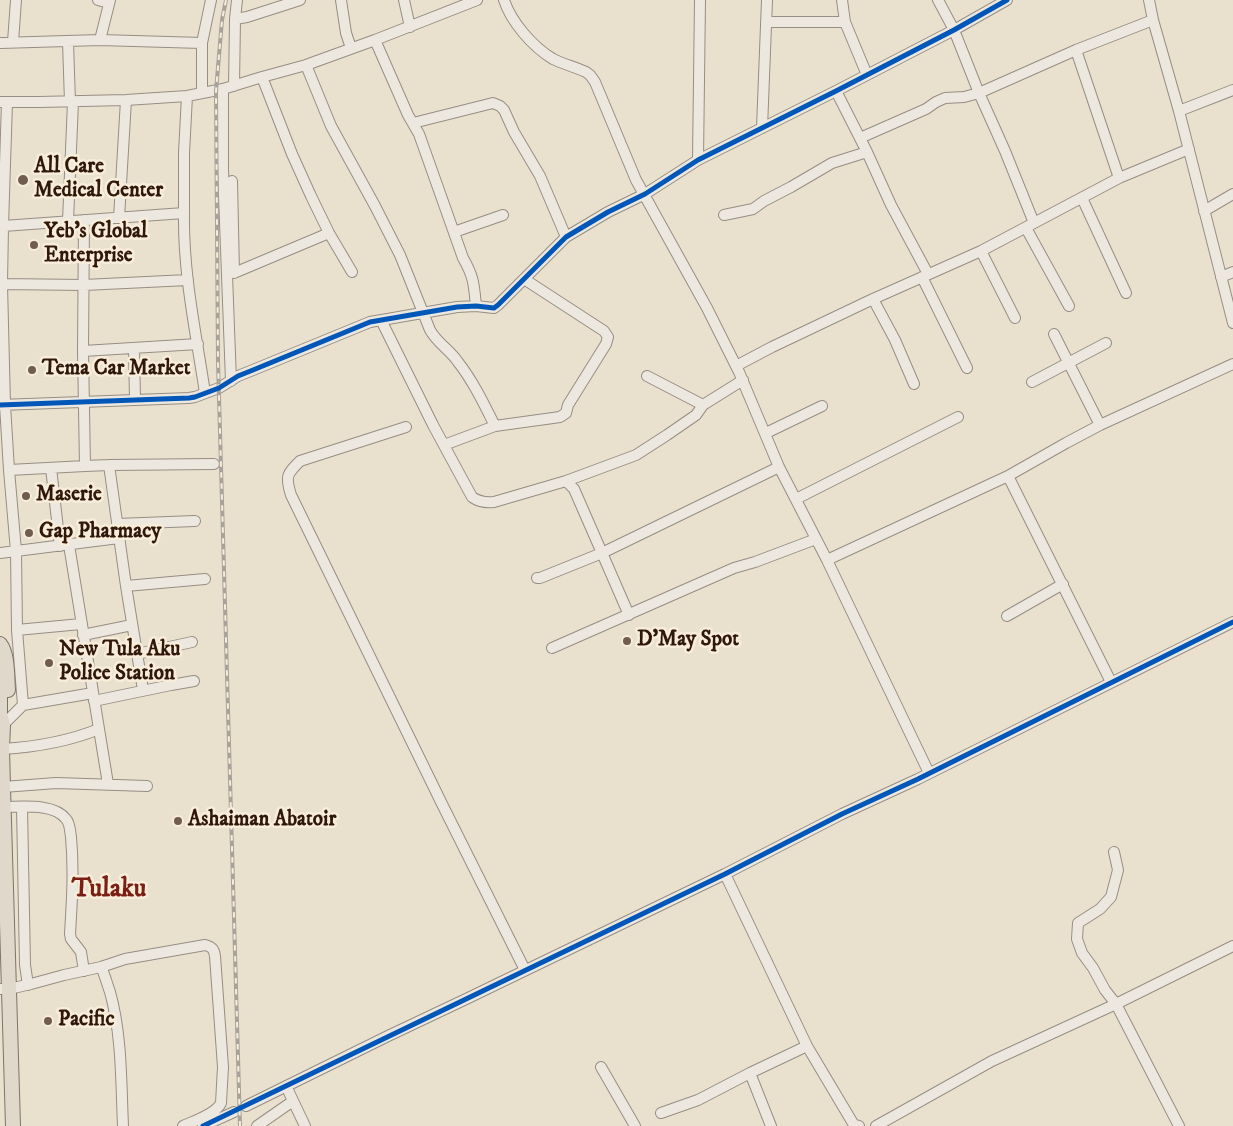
<!DOCTYPE html>
<style>
body{margin:0}
canvas{display:block;background:#e9e0ce}
</style>
<canvas width="1233" height="1126"></canvas>
<script>
const ctx = document.querySelector('canvas').getContext('2d');
ctx.lineJoin = 'round';
function trace(path, color, width, dash) {
  ctx.strokeStyle = color;
  ctx.lineWidth = width;
  ctx.lineCap = dash ? 'butt' : 'round';
  ctx.setLineDash(dash || []);
  ctx.stroke(path);
}
function write(font, color, halo, rows, align = 'center') {
  ctx.font = font + ' "IM FELL DW Pica",serif';
  ctx.lineWidth = 5;
  ctx.setLineDash([]);
  ctx.textBaseline = 'middle';
  ctx.strokeStyle = halo;
  ctx.fillStyle = color;
  for (const [text, x, y, turn = 0] of rows) {
    ctx.save();
    ctx.translate(x, y);
    ctx.rotate((+turn || 0) * Math.PI / 180);
    ctx.textAlign = isNaN(turn) ? turn : align;
    if (halo) ctx.strokeText(text, 0, 0);
    ctx.fillText(text, 0, 0);
    ctx.restore();
  }
}
const minor = new Path2D(`
 M 98,0 L 109,3
 M 341,0 L 346,33 L 351,48
 M 404,0 L 410,27
 M 504,0 C 511,22 533,47 553,59 C 563,64 575,67 586,72 L 590,75 L 595,82 L 636,180 L 707,308 L 739,372 L 779,467 L 827,560 L 929,773
 M 842,0 L 845,22
 M 938,0 L 954,30 L 979,93 L 1005,151 L 1034,223
 M 1149,0 L 1153,20 L 1179,111 L 1233,323
 M 235,19 L 237,0
 M 766,22 L 845,22 L 867,75
 M 100,40 L 110,0
 M 375,40 L 408,115 L 419,134 L 463,258 C 474,277 474,285 476,306
 M 13,42 L 16,0
 M 68,42 L 70,102
 M 0,43 L 100,40 L 202,43
 M 1076,50 L 1119,178
 M 306,65 L 331,126 L 375,206 L 400,255 L 430,330 C 437,343 450,350 458,362 C 473,381 484,404 495,426
 M 262,77 L 292,154 L 311,196 L 329,233 L 352,272
 M 234,86 L 235,19 L 247,17 L 300,0
 M 223,89 L 223,169 L 231,381
 M 836,91 L 867,152 L 891,205 L 928,274
 M 202,93 L 202,43 L 211,0
 M 0,102 L 39,102 L 126,100 L 187,96 L 223,89 L 262,77 L 306,65 L 375,40 L 477,0
 M 7,102 L 3,226 L 184,213 L 184,153 L 187,96
 M 1179,111 L 1233,90
 M 413,123 L 493,103 L 500,106 L 504,110 L 514,132 L 540,176 L 566,237
 M 762,128 L 767,0
 M 860,138 L 926,109 L 936,102 L 945,98 L 964,97 L 979,93 L 1076,50 L 1153,20
 M 698,160 L 700,0
 M 232,181 L 234,273
 M 1082,198 L 1126,293
 M 1204,211 L 1233,194
 M 184,213 C 183,274 196,333 205,393
 M 724,215 L 753,209 L 764,201 L 791,187 L 832,163 L 867,152
 M 119,218 L 126,100
 M 68,221 L 73,102
 M 3,226 L 2,284 L 84,285 L 188,280
 M 1026,228 L 1069,306
 M 454,232 L 503,215
 M 981,251 L 1015,318
 M 234,273 L 329,233
 M 922,277 L 967,368
 M 1221,277 L 1233,272
 M 0,284 L 2,284 L 5,405 L 9,470 L 16,551 L 17,630 L 23,705
 M 873,299 L 895,340 L 914,384
 M 381,320 L 433,425 L 472,497 C 479,502 485,503 494,502 L 566,481
 M 1054,334 L 1100,425
 M 134,348 L 135,400
 M 83,351 L 198,344
 M 736,366 L 772,347 L 873,299 L 981,251 L 1119,178 L 1189,149
 M 647,376 L 703,405
 M 1032,382 L 1106,343
 M 0,405 L 189,398 L 195,397 L 219,388 L 238,376 L 253,370 L 370,322 L 457,307 L 476,306 L 494,308 L 498,305 L 566,237 L 608,212 L 645,194 L 698,160 L 836,91 L 954,30 L 1007,0
 M 406,427 L 300,461 C 287,474 285,476 291,495 L 443,806 L 525,970
 M 766,433 L 822,406
 M 444,445 L 495,426 L 560,417 L 566,413 L 568,405 L 606,344 L 608,337 L 604,331 L 524,279
 M 109,465 L 126,586 L 143,690
 M 85,466 L 109,465 L 214,464
 M 51,468 L 60,546
 M 9,470 L 85,466 L 83,351 L 84,220
 M 1008,476 L 1111,682
 M 796,499 L 958,417
 M 117,524 L 195,521
 M 69,545 L 108,784
 M 0,553 L 119,538
 M 827,560 L 1008,476 L 1066,443 L 1100,425 L 1233,364
 M 537,578 L 540,578 L 602,553 L 574,489 L 566,481 L 636,455 L 667,435 L 696,415 L 703,405 L 743,380
 M 126,586 L 205,579
 M 629,615 L 602,553 L 779,467
 M 1007,616 L 1063,584
 M 17,630 L 81,624
 M 83,635 L 132,625
 M 552,648 L 734,568 L 755,562 L 816,539
 M 137,654 L 192,642
 M 94,701 L 171,685 L 194,681
 M 3,725 L 23,705 L 93,693
 M 2,749 C 36,747 67,742 99,729
 M 3,787 L 56,783 L 147,786
 M 4,807 C 22,807 54,803 66,819 C 70,823 70,831 71,837 C 74,870 72,901 70,934 L 71,939 L 81,952 L 84,971
 M 22,807 L 25,965 L 28,985
 M 1114,852 L 1118,870 L 1111,897 L 1100,909 L 1078,923 L 1077,939 L 1082,953 L 1093,968 L 1105,990 L 1116,1004 L 1179,1126
 M 725,874 L 807,1046 L 854,1125 L 859,1126
 M 101,967 C 105,975 107,984 110,992 C 122,1035 121,1082 123,1126
 M 0,989 L 9,989 L 31,984 L 64,975 L 101,967 L 125,959 L 205,945 C 212,947 214,949 215,956 L 223,1067 L 221,1103 C 216,1114 194,1121 183,1126
 M 601,1067 L 635,1126
 M 750,1073 L 771,1126
 M 286,1086 L 305,1126
 M 246,1106 L 388,1036 L 464,1000 L 725,874 L 842,814 L 918,779 L 1233,622
 M 661,1113 L 698,1100 L 750,1073 L 807,1046
 M 203,1126 L 234,1112
 M 257,1126 L 293,1101
 M 876,1126 L 992,1061 L 1116,1004 L 1233,946`);
const highway = new Path2D(`
 M 0,644 C 8,654 7,677 8,690
 M 0,678 L 0,714 L 3,725 L 2,749 L 3,787 L 13,1126`);
trace(minor, '#968e83', 12);
trace(highway, '#7c7469', 16);
trace(minor, '#ede8df', 10);
trace(highway, '#e0d8ca', 14);
const rail = new Path2D(`
 M 226,0 L 222,20 L 216,91 L 218,362 L 240,1126`);
trace(rail, '#a8a29a', 4);
trace(rail, '#f8edd8', 2, [5.5]);
trace(new Path2D(`
 M 0,405 L 189,398 L 195,397 L 219,388 L 238,376 L 253,370 L 370,322 L 457,307 L 476,306 L 494,308 L 498,305 L 566,237 L 608,212 L 645,194 L 698,160 L 836,91 L 954,30 L 1007,0
 M 203,1126 L 725,874 L 842,814 L 918,779 L 1233,622`), '#0057b8', 5);
for (const [x, y, r, color] of [
 [23,180,6,"#705d4f"],
 [34,245,5,"#705d4f"],
 [32,370,5,"#705d4f"],
 [26,496,5,"#705d4f"],
 [29,533,5,"#705d4f"],
 [627,641,5,"#705d4f"],
 [49,663,5,"#705d4f"],
 [178,821,5,"#705d4f"],
 [48,1021,5,"#705d4f"]
]) {
  const dot = new Path2D();
  dot.arc(x, y, r, 0, 2 * Math.PI);
  ctx.fillStyle = color;
  ctx.fill(dot);
  trace(dot, '#f8edd8', 2);
}
write('bold 21px', '#2f170a', '#f8edd8', [
 ["All Care",34,168],
 ["Medical Center",34,192],
 ["Yeb's Global",44,233],
 ["Enterprise",44,257],
 ["Tema Car Market",42,370],
 ["Maserie",36,496],
 ["Gap Pharmacy",39,533],
 ["D'May Spot",637,641],
 ["New Tula Aku",59,651],
 ["Police Station",59,675],
 ["Ashaiman Abatoir",188,821],
 ["Pacific",58,1021]
], 'left');
write('bold 26px', '#7a1f14', '#f8edd8', [
 ["Tulaku",109,891]
]);
</script>
